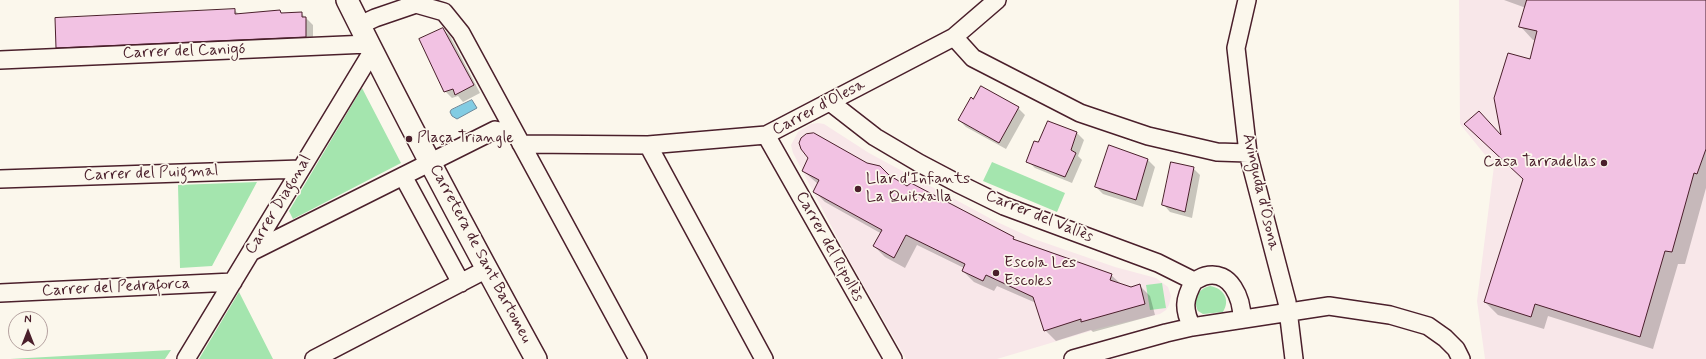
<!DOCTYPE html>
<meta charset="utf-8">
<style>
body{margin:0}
#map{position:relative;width:1706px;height:359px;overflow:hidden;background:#fbf7ec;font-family:Mynerve,sans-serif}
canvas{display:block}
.north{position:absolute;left:8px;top:311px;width:40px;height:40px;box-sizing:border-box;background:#fbf7ec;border:1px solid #b4a19f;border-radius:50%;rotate:0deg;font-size:11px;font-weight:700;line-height:16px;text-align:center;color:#4a1f2b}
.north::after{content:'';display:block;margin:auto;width:14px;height:18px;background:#4a1f2b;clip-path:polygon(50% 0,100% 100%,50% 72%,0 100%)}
</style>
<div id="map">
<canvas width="1706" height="359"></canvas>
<div class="north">N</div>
</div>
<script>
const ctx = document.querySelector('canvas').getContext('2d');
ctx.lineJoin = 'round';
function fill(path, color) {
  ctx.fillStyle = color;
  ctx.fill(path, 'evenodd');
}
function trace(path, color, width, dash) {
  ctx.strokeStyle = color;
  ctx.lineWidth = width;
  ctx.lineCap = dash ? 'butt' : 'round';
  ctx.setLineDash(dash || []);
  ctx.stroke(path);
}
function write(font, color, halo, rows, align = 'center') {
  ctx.font = font + ' Mynerve,sans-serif';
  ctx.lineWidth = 3.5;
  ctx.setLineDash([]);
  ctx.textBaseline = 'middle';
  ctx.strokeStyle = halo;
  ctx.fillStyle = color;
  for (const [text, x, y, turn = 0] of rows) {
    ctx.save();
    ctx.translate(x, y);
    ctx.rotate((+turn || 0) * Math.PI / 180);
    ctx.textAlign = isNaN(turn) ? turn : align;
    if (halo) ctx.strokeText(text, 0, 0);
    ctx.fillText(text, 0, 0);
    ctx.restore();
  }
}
fill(new Path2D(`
 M 1459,0 L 1706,0 L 1706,359 L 1485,359 L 1477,301 L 1494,166 L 1460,124 Z
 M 818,123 L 824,124 L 869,153 L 995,221 L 1034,239 L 1115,267 L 1156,278 L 1168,287 L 1171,296 L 1169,305 L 1166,310 L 1160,314 L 1101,328 L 997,359 L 906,359 L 848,258 L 793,153 L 791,145 L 798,132 L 811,124 Z`), '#f8e7e9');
fill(new Path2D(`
 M 362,88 L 401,163 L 293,219 L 289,211 Z
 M 992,162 L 1065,193 L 1057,212 L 983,181 Z
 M 257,182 L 212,266 L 180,268 L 178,185 Z
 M 1162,283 L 1166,308 L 1150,310 L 1146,285 Z
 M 1210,286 C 1223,288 1231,299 1223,312 L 1203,314 L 1198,311 C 1193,300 1197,289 1210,286 Z
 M 239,292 L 273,359 L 199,359 Z
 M 171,350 L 165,359 L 10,359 Z`), '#a4e5ae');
const water = new Path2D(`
 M 472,100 L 477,108 L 457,119 L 452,116 L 450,112 L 451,110 Z`);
fill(water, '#82cce3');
trace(water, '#6c8799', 1);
fill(new Path2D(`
 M 1504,0 L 1706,0 L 1706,188 L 1685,264 L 1678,264 L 1653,349 L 1548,316 L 1544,329 L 1498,315 L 1485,302 L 1524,179 L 1502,137 L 1531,61 L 1536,40 L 1533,40 L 1521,27 L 1526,8 Z
 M 234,10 L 239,14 L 280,11 L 283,14 L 301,13 L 313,25 L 313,43 L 64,54 L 57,47 Z
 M 443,29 L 450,36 L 480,93 L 463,102 L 458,96 L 452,98 L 445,91 Z
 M 974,100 L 1018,108 L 1025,115 L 1006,149 L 966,127 L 959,120 Z
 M 1049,122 L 1077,133 L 1084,140 L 1078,156 L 1082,160 L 1072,183 L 1035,168 L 1028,161 L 1039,143 Z
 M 1148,160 L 1155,167 L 1143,207 L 1103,194 L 1096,187 Z
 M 1193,168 L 1200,175 L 1192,218 L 1170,212 L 1163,204 Z
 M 803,171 L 889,176 L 907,188 L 1013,238 L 1017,242 L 1111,275 L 1121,284 L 1131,288 L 1139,285 L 1150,296 L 1155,315 L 1093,332 L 1091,330 L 1056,341 L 1045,330 L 1036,303 L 997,286 L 994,291 L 974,282 L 963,271 L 964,268 L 917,245 L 905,268 L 885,257 L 874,246 L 882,234 L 825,202 L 814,191 L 818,184 Z`), '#0003');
const building = new Path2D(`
 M 1527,0 L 1706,0 L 1706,149 L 1697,174 L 1694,173 L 1672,252 L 1665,251 L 1640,337 L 1535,304 L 1531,317 L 1484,302 L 1523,179 L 1464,124 L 1479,111 L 1501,135 L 1494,98 L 1508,53 L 1530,59 L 1537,31 L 1519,27 Z
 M 235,9 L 235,14 L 280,10 L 281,13 L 302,12 L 302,17 L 306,17 L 306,37 L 56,48 L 55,18 Z
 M 443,28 L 474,85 L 455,95 L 453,89 L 444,92 L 419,39 Z
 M 981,86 L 1019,107 L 999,143 L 958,120 L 971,97 L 973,99 Z
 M 1048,121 L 1077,132 L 1071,150 L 1076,153 L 1065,177 L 1026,162 L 1034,141 L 1038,142 Z
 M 814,133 L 867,163 L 880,166 L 889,175 L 907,186 L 911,183 L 1014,237 L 1013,239 L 1112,274 L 1110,280 L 1131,287 L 1140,284 L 1145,304 L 1081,322 L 1081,319 L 1044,331 L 1033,297 L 986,275 L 983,281 L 962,271 L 965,264 L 906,235 L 894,258 L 873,246 L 882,230 L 813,192 L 819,180 L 802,171 L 808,158 L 801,149 L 799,143 L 801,138 L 806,134 Z
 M 1109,145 L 1148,159 L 1136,200 L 1095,187 Z
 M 1171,162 L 1194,167 L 1185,212 L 1162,205 Z`);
fill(building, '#f2c2e3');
trace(building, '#4a1f2b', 1);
const minor = new Path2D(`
 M 1247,0 L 1236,48 L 1248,153 L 1287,302 L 1294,359
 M 360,25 L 375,18 L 416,4 L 444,12 L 461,33 L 638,359
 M 954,37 L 973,58 L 1080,113 L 1148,136 L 1217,152 L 1248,153
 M 0,60 L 368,44
 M 830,102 L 875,137 L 919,163 L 957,183 L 1004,206 L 1158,263 L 1194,281
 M 766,135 L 893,359
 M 521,144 L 648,145 L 766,135 L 954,37 L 997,0
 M 648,145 L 764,359
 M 403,176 L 461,283
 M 0,179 L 301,169
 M 251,252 L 495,130 L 515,134
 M 0,293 L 233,282
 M 1192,327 C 1183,309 1184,299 1194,281 C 1197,280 1201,277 1205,276 C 1231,269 1242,299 1242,319
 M 186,359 L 372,52
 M 314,359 L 487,269
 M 1073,359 L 1166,333 L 1192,327 L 1329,306 L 1390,315 L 1428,326 L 1445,338 L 1456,349 L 1461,359`);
const tertiary = new Path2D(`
 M 347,0 C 407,121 471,241 536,359`);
trace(minor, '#4a1f2b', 20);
trace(tertiary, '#4a1f2b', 24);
trace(minor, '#fbf7ec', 17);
trace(tertiary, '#fbf7ec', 21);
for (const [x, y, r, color] of [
 [409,139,4,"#4a1f2b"],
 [1604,163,4,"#4a1f2b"],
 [858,189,4,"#4a1f2b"],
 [996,273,4,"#4a1f2b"]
]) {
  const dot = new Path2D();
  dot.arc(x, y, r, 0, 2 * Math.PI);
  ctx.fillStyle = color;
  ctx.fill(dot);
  trace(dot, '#fbf7ec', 1.5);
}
write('16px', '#4a1f2b', '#fbf7ec', [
 ["Carrer del Canigó",184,52,-2],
 ["Carrer d'Olesa",819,108,-28],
 ["Carrer del Puigmal",151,174,-2],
 ["Avinguda d'Osona",1260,192,77],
 ["Carrer Diagonal",279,205,-59],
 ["Carrer del Vallès",1039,217,22],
 ["Carrer del Ripollès",829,247,61],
 ["Carretera de Sant Bartomeu",480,254,62],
 ["Carrer del Pedraforca",116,288,-3]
]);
write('16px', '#4a1f2b', '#fbf7ec', [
 ["Plaça Triangle",417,139],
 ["Casa Tarradellas",1596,163,"right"],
 ["Llar d'Infants",866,180],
 ["La Quitxalla",866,198],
 ["Escola Les",1004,264],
 ["Escoles",1004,282]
], 'left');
</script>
